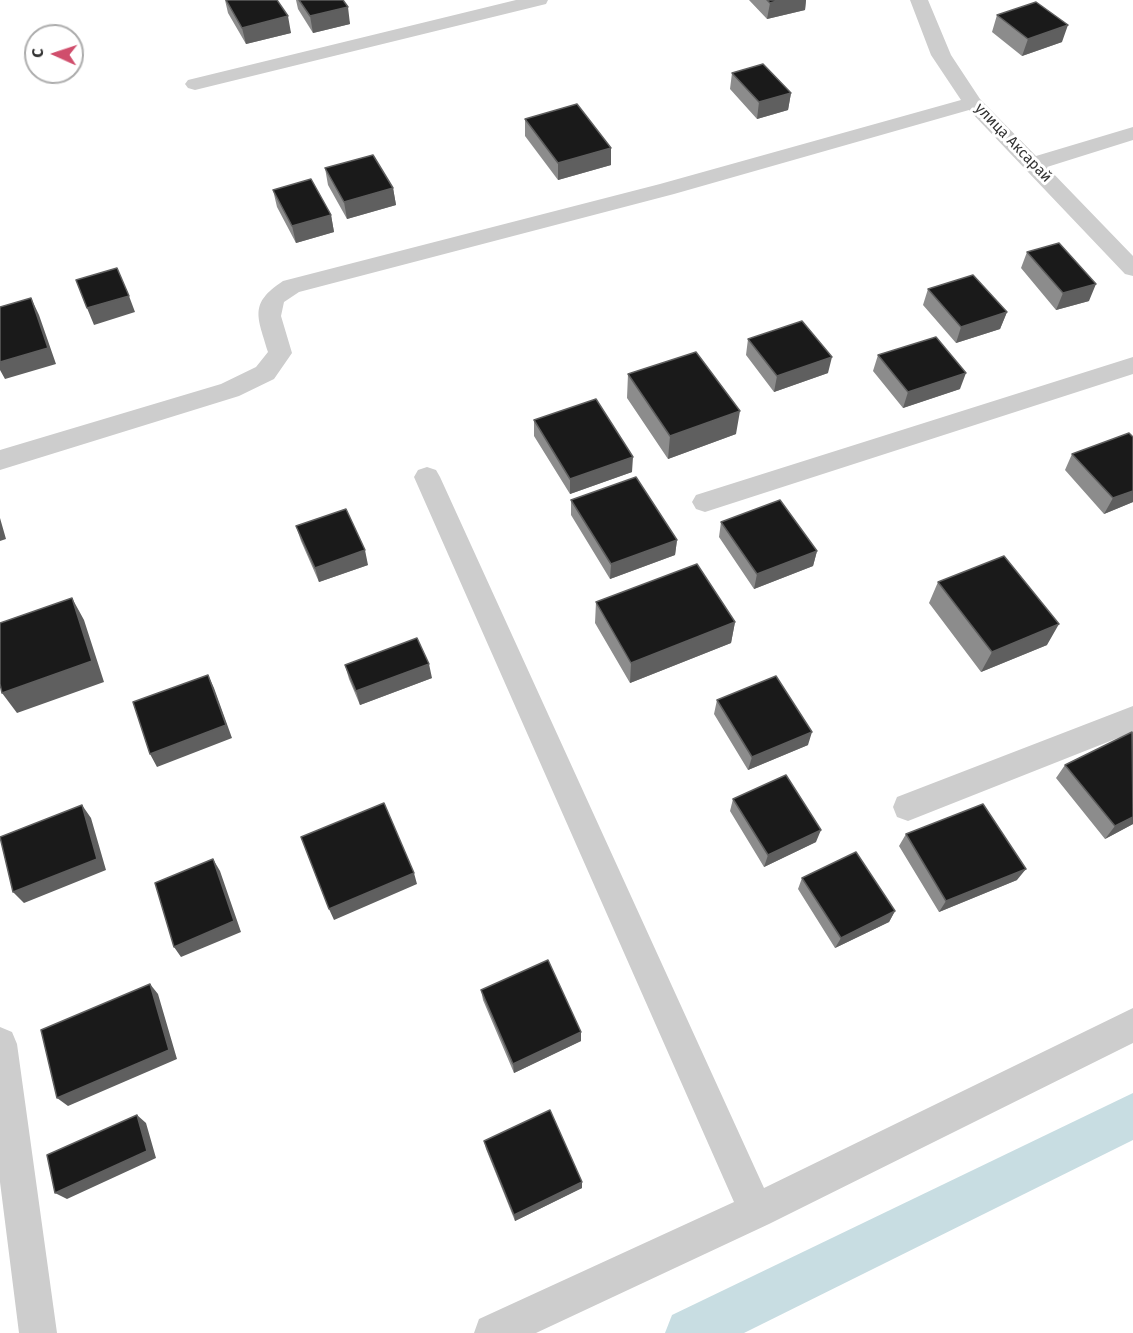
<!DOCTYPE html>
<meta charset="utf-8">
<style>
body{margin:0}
#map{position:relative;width:1133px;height:1333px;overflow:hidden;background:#fff;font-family:"Fira Sans",sans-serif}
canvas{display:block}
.north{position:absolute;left:24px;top:24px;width:60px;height:60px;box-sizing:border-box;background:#fff;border:2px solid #adadad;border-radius:50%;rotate:273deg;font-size:16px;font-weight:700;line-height:24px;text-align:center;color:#333}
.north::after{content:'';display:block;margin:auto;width:21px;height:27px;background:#d04e6c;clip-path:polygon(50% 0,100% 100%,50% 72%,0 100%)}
</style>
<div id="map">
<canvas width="1133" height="1333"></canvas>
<div class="north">С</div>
</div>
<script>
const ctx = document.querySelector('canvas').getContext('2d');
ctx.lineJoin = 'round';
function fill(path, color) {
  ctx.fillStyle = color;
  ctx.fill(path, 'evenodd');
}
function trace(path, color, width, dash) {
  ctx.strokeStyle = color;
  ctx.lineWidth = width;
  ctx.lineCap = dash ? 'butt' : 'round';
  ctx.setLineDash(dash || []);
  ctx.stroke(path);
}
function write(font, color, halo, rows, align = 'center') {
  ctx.font = font + ' "Fira Sans",sans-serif';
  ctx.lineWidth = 6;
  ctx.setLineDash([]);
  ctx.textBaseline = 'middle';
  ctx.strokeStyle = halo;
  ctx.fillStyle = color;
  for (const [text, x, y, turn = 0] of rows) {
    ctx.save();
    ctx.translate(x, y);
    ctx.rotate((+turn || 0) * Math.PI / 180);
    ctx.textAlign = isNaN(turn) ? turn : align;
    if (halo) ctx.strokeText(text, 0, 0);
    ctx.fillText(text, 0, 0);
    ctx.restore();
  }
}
fill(new Path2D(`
 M 1133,1093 L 1133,1140 L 744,1333 L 665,1333 L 672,1315 Z`), '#c8dde2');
fill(new Path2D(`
 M 516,0 L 548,0 L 546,4 L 195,90 L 188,88 L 185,84 L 188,80 Z
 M 910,0 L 928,0 L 951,55 L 980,99 L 1036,156 L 1133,127 L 1133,140 L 1047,167 L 1133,256 L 1133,276 L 1125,274 L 969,110 L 674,194 L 299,292 L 284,302 L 281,316 L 292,353 L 274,379 L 239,396 L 0,470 L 0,450 L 221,384 L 256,367 L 268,352 C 258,317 248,304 283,281 L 660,184 L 961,100 L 931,55 Z
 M 1133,357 L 1133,374 L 705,512 L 696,509 L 692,502 L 696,495 Z
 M 427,467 L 436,470 L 440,477 L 764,1188 L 1133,1008 L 1133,1043 L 769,1224 L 536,1333 L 474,1333 L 479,1319 L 734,1202 L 414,477 L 418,470 Z
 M 1133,706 L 1133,732 L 908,821 L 897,817 L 893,807 L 897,797 Z
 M 0,1027 L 12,1032 L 17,1044 L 57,1333 L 19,1333 L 0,1182 Z`), '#cdcdcd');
fill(new Path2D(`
 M 225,0 L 277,0 L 291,33 L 246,44 L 228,13 Z
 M 296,0 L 343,0 L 350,24 L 313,33 L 298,9 Z
 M 749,0 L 806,0 L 805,10 L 767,19 Z
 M 997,15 L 1062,42 L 1022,56 L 992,32 Z
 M 732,73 L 791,93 L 788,110 L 757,119 L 730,89 Z
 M 525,119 L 611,165 L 558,180 L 525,136 Z
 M 325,168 L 393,188 L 396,205 L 347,219 L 328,185 Z
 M 273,190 L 331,215 L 334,232 L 296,243 L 277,207 Z
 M 1027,252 L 1089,301 L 1056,310 L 1021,268 Z
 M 928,289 L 1007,312 L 1000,329 L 956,343 L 923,305 Z
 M 748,339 L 828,373 L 774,392 L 746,355 Z
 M 878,355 L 960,389 L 903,408 L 873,371 Z
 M 628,374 L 736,434 L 668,459 L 627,398 Z
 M 534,420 L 632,472 L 570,494 L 534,436 Z
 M 1072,454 L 1133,502 L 1104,514 L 1065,470 Z
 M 571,500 L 677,540 L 675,555 L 610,579 L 571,515 Z
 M 721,522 L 817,551 L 813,566 L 754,589 L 719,537 Z
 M 296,526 L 368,565 L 319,582 L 301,541 Z
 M 938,582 L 1047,645 L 981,672 L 929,603 Z
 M 596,602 L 735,622 L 731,643 L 630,683 L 595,623 Z
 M 345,665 L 432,678 L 360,705 L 349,679 Z
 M 717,700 L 808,745 L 748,770 L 714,714 Z
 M 1133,732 L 1133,824 L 1105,839 L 1056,778 L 1065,765 Z
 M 733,799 L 816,842 L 764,867 L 730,811 Z
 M 906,834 L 1017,880 L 939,912 L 899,846 Z
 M 802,878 L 895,911 L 889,922 L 835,948 L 798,889 Z
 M 481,990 L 581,1032 L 581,1041 L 514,1073 L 483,1000 Z
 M 484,1141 L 582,1188 L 515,1221 L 486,1149 Z`), '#8c8c8c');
fill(new Path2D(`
 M 780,0 L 806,0 L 805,10 L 767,19 L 770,3 Z
 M 348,7 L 350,24 L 313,33 L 310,16 Z
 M 288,16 L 291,33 L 246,44 L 242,28 Z
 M 1068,25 L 1062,42 L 1022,56 L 1028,39 Z
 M 791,93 L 788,110 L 757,119 L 759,102 Z
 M 611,148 L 611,165 L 558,180 L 558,163 Z
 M 393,188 L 396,205 L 347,219 L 344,202 Z
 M 331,215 L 334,232 L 296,243 L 292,226 Z
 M 1096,284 L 1089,301 L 1056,310 L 1063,293 Z
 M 129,296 L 135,312 L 94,325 L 87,308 Z
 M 31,298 L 39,315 L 56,364 L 5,379 L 0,370 L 0,362 Z
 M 1007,312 L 1000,329 L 956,343 L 961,327 Z
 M 832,357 L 828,373 L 774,392 L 777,376 Z
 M 966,373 L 960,389 L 903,408 L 908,392 Z
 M 740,411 L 736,434 L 668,459 L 670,436 Z
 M 633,457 L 632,472 L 570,494 L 570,479 Z
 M 1133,491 L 1133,502 L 1104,514 L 1113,498 Z
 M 0,518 L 6,539 L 0,541 Z
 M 677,540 L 675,555 L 610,579 L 611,564 Z
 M 365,550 L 368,565 L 319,582 L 315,568 Z
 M 817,551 L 813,566 L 754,589 L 757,574 Z
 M 72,598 L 84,620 L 104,682 L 17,713 L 2,693 Z
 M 735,622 L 731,643 L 630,683 L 631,663 Z
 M 1059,624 L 1047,645 L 981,672 L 992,652 Z
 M 429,664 L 432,678 L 360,705 L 356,691 Z
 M 208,675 L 214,688 L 232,738 L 157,767 L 150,754 Z
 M 812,732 L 808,745 L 748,770 L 752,757 Z
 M 82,805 L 91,818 L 106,870 L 24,903 L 13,892 Z
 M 1133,817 L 1133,824 L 1105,839 L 1115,826 Z
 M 821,830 L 816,842 L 764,867 L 768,855 Z
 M 213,859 L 220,871 L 241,932 L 181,957 L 174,947 Z
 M 1026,869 L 1017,880 L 939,912 L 946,901 Z
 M 414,873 L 417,884 L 334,920 L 329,909 Z
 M 895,911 L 889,922 L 835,948 L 841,938 Z
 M 150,984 L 158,994 L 177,1059 L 68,1106 L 57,1098 Z
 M 581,1032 L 581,1041 L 514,1073 L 513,1064 Z
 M 137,1115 L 146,1123 L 156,1158 L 67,1199 L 55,1193 Z
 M 582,1182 L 582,1188 L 515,1221 L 514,1215 Z`), '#5f5f5f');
const building = new Path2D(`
 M 226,0 L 277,0 L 288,16 L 242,28 Z
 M 299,0 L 343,0 L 348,7 L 310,16 Z
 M 767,0 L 780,0 L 770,3 Z
 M 1036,2 L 1068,25 L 1028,39 L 997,15 Z
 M 763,64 L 791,93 L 759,102 L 732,73 Z
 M 577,104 L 611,148 L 558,163 L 525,119 Z
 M 373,155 L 393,188 L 344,202 L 325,168 Z
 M 311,179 L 331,215 L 292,226 L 273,190 Z
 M 1059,243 L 1096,284 L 1063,293 L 1027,252 Z
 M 117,268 L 129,296 L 87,308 L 76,280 Z
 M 973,275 L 1007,312 L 961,327 L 928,289 Z
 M 31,298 L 48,348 L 0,362 L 0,307 Z
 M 802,321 L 832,357 L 777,376 L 748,339 Z
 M 936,337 L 966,373 L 908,392 L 878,355 Z
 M 696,352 L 740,411 L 670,436 L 628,374 Z
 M 596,399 L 633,457 L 570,479 L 534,420 Z
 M 1129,433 L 1133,437 L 1133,491 L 1113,498 L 1072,454 Z
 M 636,477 L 677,540 L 611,564 L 571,500 Z
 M 780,500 L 817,551 L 757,574 L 721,522 Z
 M 346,509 L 365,550 L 315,568 L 296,526 Z
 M 1004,556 L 1059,624 L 992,652 L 938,582 Z
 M 697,564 L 735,622 L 631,663 L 596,602 Z
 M 72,598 L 92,661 L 2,693 L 0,684 L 0,623 Z
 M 417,638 L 429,664 L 356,691 L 345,665 Z
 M 208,675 L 226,725 L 150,754 L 133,702 Z
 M 776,676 L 812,732 L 752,757 L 717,700 Z
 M 1132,732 L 1133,817 L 1115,826 L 1065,765 Z
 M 786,775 L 821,830 L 768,855 L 733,799 Z
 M 384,803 L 414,873 L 329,909 L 301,837 Z
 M 983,804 L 1026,869 L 946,901 L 906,834 Z
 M 82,805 L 97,859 L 13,892 L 0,837 Z
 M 856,852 L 895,911 L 841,938 L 802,878 Z
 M 213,859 L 234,921 L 174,947 L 155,883 Z
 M 548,960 L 581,1032 L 513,1064 L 481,990 Z
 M 150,984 L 169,1050 L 57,1098 L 41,1030 Z
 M 550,1110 L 582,1182 L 514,1215 L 484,1141 Z
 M 137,1115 L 147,1151 L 55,1193 L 47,1155 Z`);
fill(building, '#1a1a1a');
trace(building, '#5f5f5f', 1.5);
write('15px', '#333', '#fff', [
 ["улица Аксарай",1013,143,46]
]);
</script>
